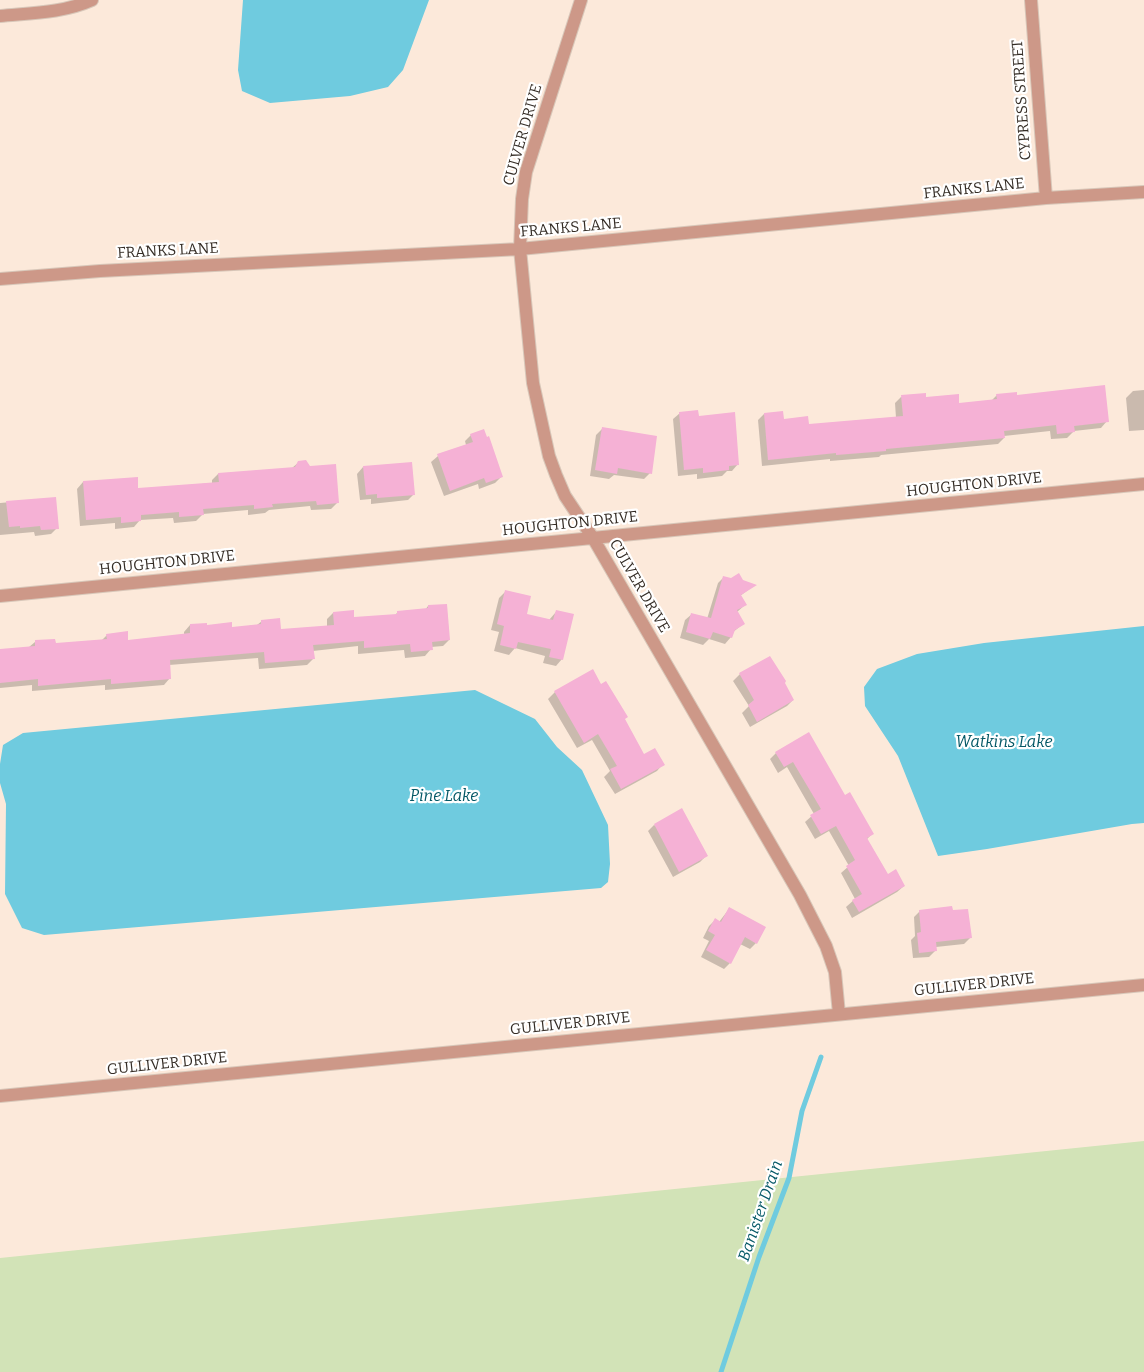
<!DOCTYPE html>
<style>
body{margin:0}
canvas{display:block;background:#fce9da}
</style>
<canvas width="1144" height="1372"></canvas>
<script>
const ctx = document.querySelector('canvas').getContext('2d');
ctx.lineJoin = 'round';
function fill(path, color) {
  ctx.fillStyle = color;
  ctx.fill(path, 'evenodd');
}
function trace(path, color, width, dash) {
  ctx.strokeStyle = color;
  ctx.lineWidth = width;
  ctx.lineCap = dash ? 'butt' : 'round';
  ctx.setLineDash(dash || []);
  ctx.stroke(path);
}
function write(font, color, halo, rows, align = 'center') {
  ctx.font = font + ' Bitter,serif';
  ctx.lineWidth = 4.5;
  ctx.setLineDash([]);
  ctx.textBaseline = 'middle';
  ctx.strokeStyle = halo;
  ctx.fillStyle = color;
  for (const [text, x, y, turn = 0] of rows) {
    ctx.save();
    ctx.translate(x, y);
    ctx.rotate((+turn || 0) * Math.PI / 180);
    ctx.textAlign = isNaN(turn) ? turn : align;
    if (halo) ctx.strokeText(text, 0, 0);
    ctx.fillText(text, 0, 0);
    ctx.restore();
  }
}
fill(new Path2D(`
 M 1144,1141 L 1144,1372 L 0,1372 L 0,1258 Z`), '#d2e3b7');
fill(new Path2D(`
 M 243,0 L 429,0 L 403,70 L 388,87 L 350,96 L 270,103 L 242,91 L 238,70 Z
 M 1144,626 L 1144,823 L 1132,824 L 987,849 L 938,856 L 898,756 L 865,706 L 864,687 L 877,669 L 917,654 L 984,643 Z
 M 475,690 L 535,719 L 557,747 L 582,770 L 608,825 L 610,864 L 608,882 L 601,888 L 44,935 L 22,928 L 5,894 L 6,804 L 0,783 L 0,764 L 3,745 L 23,733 Z`), '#6fcbdf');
fill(new Path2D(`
 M 1144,390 L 1144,430 L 1129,431 L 1126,398 L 1133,391 Z
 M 997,395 L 1016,397 L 1107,421 L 1101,428 L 1074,431 L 1067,438 L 1051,439 L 1050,431 L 1004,436 L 1004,438 L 998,444 L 881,455 L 879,457 L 830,461 L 830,459 L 762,466 L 758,420 L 764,414 L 807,425 L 896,418 L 895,403 L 901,397 L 958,404 L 991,401 Z
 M 680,413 L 697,417 L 738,464 L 732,471 L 727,471 L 722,476 L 697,479 L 697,474 L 678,476 L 673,419 Z
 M 602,429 L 650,473 L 644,479 L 614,475 L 609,479 L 590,476 L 596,435 Z
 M 471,435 L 502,476 L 495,483 L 479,489 L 478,484 L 444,496 L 431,462 L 438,456 L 466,445 L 465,441 Z
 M 299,462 L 338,502 L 331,509 L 311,510 L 310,506 L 269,510 L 265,513 L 248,515 L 248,510 L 203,514 L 196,521 L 174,523 L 173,518 L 140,520 L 134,527 L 115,529 L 115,523 L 80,526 L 77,489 L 83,482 L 137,490 L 212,483 L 212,480 L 218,474 L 292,468 Z
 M 363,467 L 414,494 L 408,500 L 371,504 L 371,499 L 360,500 L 357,474 Z
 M 55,498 L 57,528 L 51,534 L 35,536 L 34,532 L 0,535 L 0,503 Z
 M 724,577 L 755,585 L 740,596 L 745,605 L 737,612 L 743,624 L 732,633 L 731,637 L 725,644 L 709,639 L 703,645 L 680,638 L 685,620 L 692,614 L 707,619 L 718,583 Z
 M 506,591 L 525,615 L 549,620 L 556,612 L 562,659 L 556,666 L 543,663 L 545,656 L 515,648 L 509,655 L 494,651 L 499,632 L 491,630 L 499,598 Z
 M 428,606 L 449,640 L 443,646 L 431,647 L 431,649 L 425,656 L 405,658 L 404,650 L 358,654 L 358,646 L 313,651 L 313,659 L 307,665 L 259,669 L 258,658 L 169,665 L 170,678 L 164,685 L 105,690 L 105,685 L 32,691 L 32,685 L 0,688 L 0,651 L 29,647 L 35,642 L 55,644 L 101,641 L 107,635 L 127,641 L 184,635 L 184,632 L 190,625 L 231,628 L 257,625 L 262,621 L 279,630 L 327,627 L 327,619 L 333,613 L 353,619 L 395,615 L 398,612 L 425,610 Z
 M 769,658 L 793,700 L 787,706 L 750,727 L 742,713 L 749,706 L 733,681 L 740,674 Z
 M 589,672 L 623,720 L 644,756 L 663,764 L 657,771 L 615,794 L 604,777 L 610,771 L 592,740 L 577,748 L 548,699 L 555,692 Z
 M 808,734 L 845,796 L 872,834 L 867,839 L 887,876 L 904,886 L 897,892 L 852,918 L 846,907 L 855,899 L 841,873 L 849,866 L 829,831 L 815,839 L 805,822 L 814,814 L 787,767 L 778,773 L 770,759 L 776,753 Z
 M 654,825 L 706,856 L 700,862 L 673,877 L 648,831 Z
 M 729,909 L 756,943 L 750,949 L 740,944 L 730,963 L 724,969 L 701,957 L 709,941 L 703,938 L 709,926 L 715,920 L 719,922 Z
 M 920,911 L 970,938 L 964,944 L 936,947 L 936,950 L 929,957 L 913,958 L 911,940 L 915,936 L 914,917 Z`), '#0003');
trace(new Path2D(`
 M 721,1372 L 759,1257 L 789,1178 L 802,1111 L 821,1057`), '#6fcbdf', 5);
fill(new Path2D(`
 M 1105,385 L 1109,422 L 1074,426 L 1075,432 L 1057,434 L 1056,425 L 1004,431 L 1005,438 L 886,449 L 886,451 L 836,455 L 836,453 L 768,460 L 764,413 L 783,411 L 784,419 L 808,416 L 809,424 L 903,416 L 901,395 L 926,393 L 926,397 L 959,394 L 959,403 L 997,399 L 996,394 L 1017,392 L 1017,395 Z
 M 698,410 L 699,416 L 735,412 L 739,465 L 729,466 L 729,470 L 703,473 L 703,468 L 684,470 L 679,412 Z
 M 602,427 L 657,436 L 652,474 L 618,468 L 617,474 L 595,470 Z
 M 484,429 L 487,437 L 489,436 L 503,477 L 486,483 L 484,478 L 450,491 L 437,454 L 473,442 L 470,434 Z
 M 306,460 L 310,466 L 336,464 L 339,503 L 317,505 L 316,501 L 272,504 L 273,507 L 254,509 L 254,505 L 203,509 L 204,515 L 179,517 L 179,512 L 141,515 L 141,521 L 121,523 L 121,517 L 86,520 L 83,481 L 138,477 L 138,488 L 219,482 L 218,473 L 295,467 L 298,461 Z
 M 412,462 L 415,495 L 377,498 L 377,494 L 366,495 L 363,466 Z
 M 56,497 L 59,529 L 41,530 L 40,526 L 20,528 L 20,526 L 9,527 L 6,501 Z
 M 739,573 L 743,580 L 757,585 L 741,595 L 747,605 L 737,610 L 745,624 L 735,630 L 732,638 L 713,632 L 710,639 L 686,632 L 691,613 L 711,618 L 723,576 L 731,578 Z
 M 505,590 L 531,596 L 527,614 L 553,620 L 556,610 L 574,614 L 563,660 L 549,657 L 551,649 L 518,642 L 516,649 L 500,645 L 504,626 L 497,624 Z
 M 447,604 L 450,640 L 432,642 L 433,650 L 411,652 L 410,644 L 364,648 L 364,641 L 313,645 L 315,659 L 265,663 L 264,652 L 170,660 L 171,679 L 111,684 L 111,679 L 38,686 L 38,679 L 0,683 L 0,649 L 35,646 L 35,640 L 55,639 L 56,643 L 107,639 L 106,634 L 128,631 L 128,640 L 190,633 L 190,624 L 207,623 L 207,625 L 232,622 L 232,627 L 261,624 L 261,620 L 280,618 L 281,629 L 334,625 L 333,612 L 354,610 L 354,617 L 397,614 L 397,611 L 428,608 L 428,605 Z
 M 770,656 L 786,681 L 785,683 L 794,700 L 757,722 L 748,705 L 754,700 L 739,673 Z
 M 593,669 L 601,684 L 606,681 L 628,717 L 625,719 L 644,754 L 655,748 L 665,765 L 621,789 L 610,769 L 617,766 L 598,734 L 584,743 L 554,691 Z
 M 809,732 L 845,795 L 850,792 L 874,834 L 867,838 L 888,874 L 896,869 L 905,886 L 859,912 L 852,900 L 862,894 L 846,866 L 855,860 L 836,826 L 821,834 L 810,815 L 821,809 L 793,762 L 784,767 L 775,752 Z
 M 682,808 L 708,856 L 679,872 L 654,824 Z
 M 952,906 L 953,910 L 968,909 L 972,938 L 936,942 L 937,951 L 919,953 L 917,933 L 921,932 L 919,910 Z
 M 729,907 L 766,927 L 757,944 L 745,937 L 731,964 L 706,950 L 715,935 L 708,931 L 715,918 L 721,922 Z`), '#f5b1d5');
const minor = new Path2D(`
 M 581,0 L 526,172 L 522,199 L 520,249 L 533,383 L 549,456 L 556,475 L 565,496 L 593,538 L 800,895 L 826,946 L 835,972 L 839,1014
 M 1031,0 L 1046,198
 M 0,16 C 31,13 63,13 92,0
 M 0,279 L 100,271 L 520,249 L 1046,198 L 1144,192
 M 0,596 L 1144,484
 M 0,1096 L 1144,985`);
trace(minor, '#d8c7b9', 14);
trace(minor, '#cd9888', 12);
write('15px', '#342c25', '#fff', [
 ["CYPRESS STREET",1022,100,-94],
 ["CULVER DRIVE",523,135,-74],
 ["FRANKS LANE",974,189,-6],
 ["FRANKS LANE",571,228,-5],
 ["FRANKS LANE",168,251,-3],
 ["HOUGHTON DRIVE",974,485,-6],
 ["HOUGHTON DRIVE",570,524,-6],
 ["HOUGHTON DRIVE",167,563,-6],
 ["CULVER DRIVE",639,586,60],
 ["GULLIVER DRIVE",974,985,-6],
 ["GULLIVER DRIVE",570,1024,-6],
 ["GULLIVER DRIVE",167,1064,-6]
]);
write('italic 16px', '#045866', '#fff', [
 ["Watkins Lake",1004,743],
 ["Pine Lake",444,797],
 ["Banister Drain",761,1211,-71]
]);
</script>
